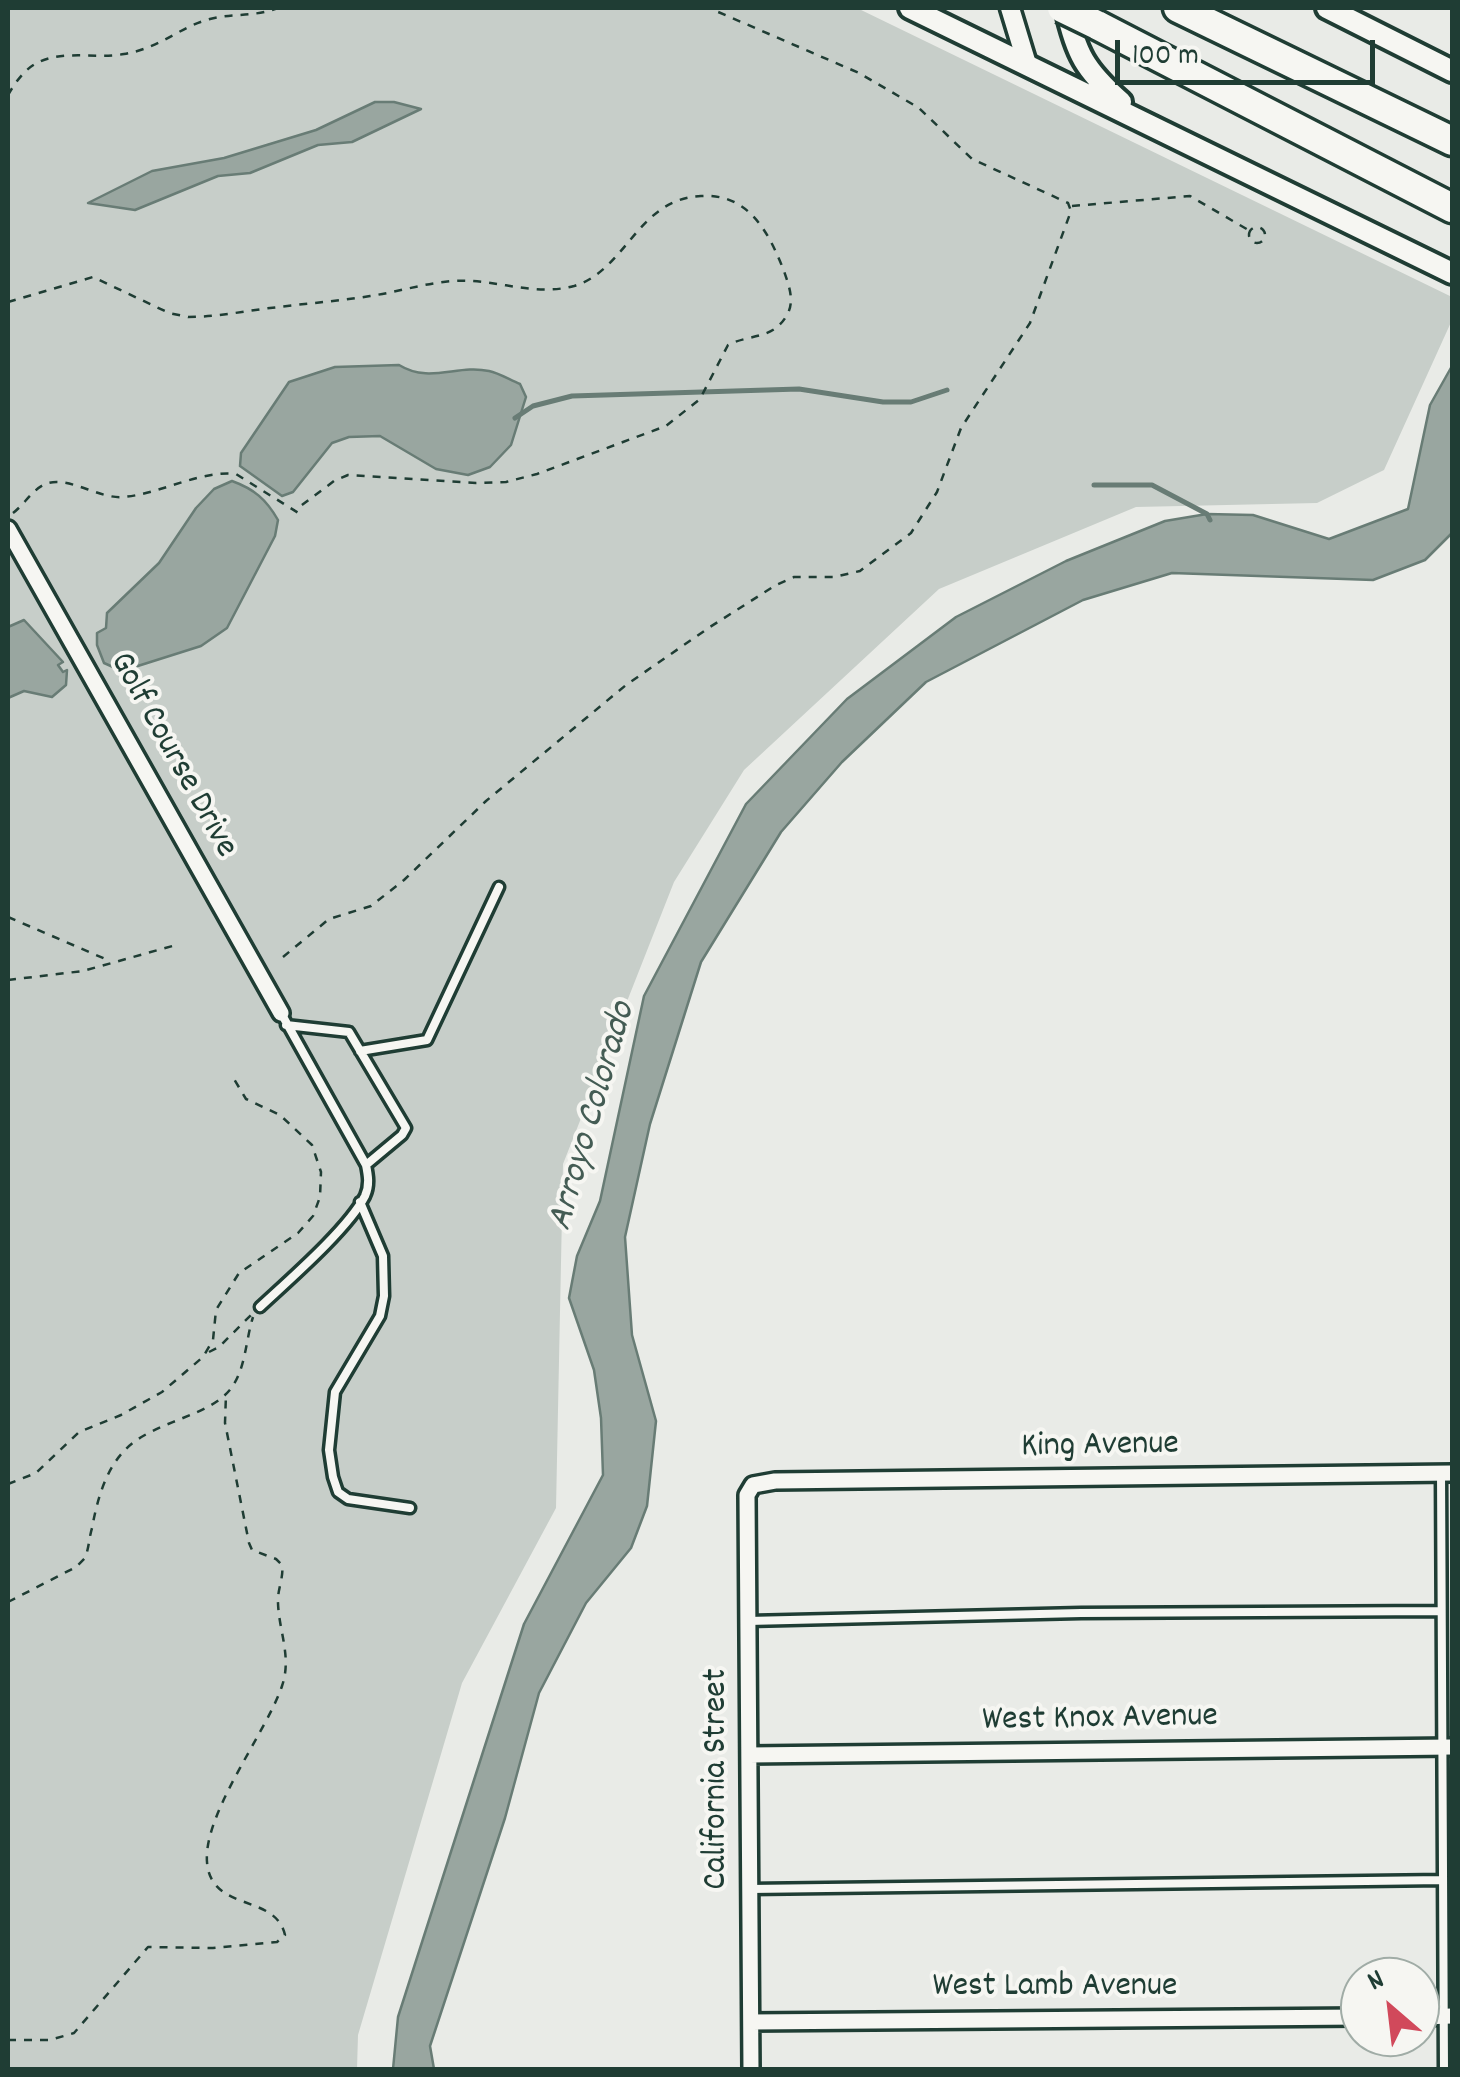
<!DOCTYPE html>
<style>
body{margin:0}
#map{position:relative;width:1460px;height:2077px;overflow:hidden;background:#e9ebe7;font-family:Dekko,sans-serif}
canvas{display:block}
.frame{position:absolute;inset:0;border:10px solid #1f3d34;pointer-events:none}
.north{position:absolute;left:1340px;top:1957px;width:100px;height:100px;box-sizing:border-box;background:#f6f6f2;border:2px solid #a0aca6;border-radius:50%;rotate:332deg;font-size:28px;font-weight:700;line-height:40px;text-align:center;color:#1f3d34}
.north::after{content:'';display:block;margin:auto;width:35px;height:45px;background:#d1495b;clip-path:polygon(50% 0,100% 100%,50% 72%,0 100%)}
.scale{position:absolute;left:1115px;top:40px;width:260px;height:45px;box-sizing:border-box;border:5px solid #1f3d34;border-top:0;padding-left:12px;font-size:30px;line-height:35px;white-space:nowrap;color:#1f3d34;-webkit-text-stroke:8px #f6f6f2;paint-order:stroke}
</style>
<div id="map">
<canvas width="1460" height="2077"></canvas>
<div class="frame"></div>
<div class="north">N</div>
<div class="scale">100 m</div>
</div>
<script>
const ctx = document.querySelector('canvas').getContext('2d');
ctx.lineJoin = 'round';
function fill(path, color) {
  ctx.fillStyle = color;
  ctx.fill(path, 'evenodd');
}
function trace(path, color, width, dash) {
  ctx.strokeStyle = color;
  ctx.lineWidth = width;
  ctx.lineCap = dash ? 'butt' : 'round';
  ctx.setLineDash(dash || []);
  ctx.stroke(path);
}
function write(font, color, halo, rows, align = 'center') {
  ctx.font = font + ' Dekko,sans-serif';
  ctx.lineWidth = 8;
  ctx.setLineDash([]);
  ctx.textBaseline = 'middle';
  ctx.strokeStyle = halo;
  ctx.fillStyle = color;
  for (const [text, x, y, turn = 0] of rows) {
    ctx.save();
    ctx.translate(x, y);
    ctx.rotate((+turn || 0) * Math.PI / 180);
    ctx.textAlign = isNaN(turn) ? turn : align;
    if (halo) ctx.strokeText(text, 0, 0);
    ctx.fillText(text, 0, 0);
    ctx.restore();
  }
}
fill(new Path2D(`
 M 8,8 L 857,8 L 1452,297 L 1452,320 L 1384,470 L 1317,503 L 1136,507 L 939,589 L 744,770 L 674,882 L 563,1164 L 556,1508 L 462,1683 L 358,2035 L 357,2069 L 8,2070 Z`), '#c7cec9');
const water = new Path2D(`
 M 375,102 L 394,102 L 421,109 L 352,142 L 318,145 L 250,173 L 218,176 L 135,210 L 88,203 L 152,171 L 224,158 L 316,130 Z
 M 399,365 C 430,384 457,364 489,371 C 499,373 510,380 520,384 L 526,397 L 511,445 L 490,467 L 468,475 L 436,469 L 380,436 L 349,437 L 332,443 L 293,492 L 282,496 L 240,466 L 241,453 L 289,382 L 335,367 Z
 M 1452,366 L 1452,533 L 1425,560 L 1373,580 L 1172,573 L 1083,600 L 926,682 L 842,762 L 781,832 L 701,962 L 650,1124 L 625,1237 L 632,1335 L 656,1421 L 647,1506 L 631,1548 L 586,1603 L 539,1693 L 505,1818 L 430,2046 L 434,2069 L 393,2069 L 398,2017 L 524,1624 L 603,1475 L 601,1418 L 594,1370 L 569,1298 L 577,1256 L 600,1201 L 644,996 L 746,804 L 847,699 L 956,617 L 1066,561 L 1165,521 L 1207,514 L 1253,515 L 1329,539 L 1408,509 L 1430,405 Z
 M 232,481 C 254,489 266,499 278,520 L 275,536 L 227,628 L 201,646 L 122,671 L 104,663 L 97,645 L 97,633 L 106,628 L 107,613 L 159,563 L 196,508 L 214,489 Z
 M 24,620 L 63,662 L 58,665 L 63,672 L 67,670 L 66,685 L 52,697 L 24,691 L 8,698 L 8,627 Z`);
fill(water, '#99a6a0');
trace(water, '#687c75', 2.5);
trace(new Path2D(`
 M 515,418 L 533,406 L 572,396 L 799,389 L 883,402 L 911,402 L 947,390
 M 1094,485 L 1152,485 L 1207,514 L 1210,520`), '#687c75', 5);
const service = new Path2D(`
 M 286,1025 L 349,1032 L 406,1128 L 402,1135 L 366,1165
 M 360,1051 L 427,1040 L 499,887
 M 360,1202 L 383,1256 L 384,1296 L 380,1316 L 335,1392 L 329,1450 L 333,1477 L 338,1492 L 348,1499 L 410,1508
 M 260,1307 C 289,1280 348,1229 365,1196 C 370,1185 368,1175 366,1165 L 281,1013
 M 1441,1473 L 1444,2070
 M 748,1621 L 1081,1613 L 1440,1611
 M 750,1889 L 1443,1880`);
const minor = new Path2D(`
 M 8,529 L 281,1013
 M 749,1755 L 1452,1747
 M 1420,2017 L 1452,2016
 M 751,2022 L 1360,2017
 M 751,2070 L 747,1495 L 753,1485 L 775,1481 L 1452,1473`);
const tertiary = new Path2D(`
 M 1010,8 L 1027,64`);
const secondary = new Path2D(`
 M 910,8 L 1452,273
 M 1066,8 C 1076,54 1085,70 1121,102
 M 1327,8 L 1452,71`);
const motorway = new Path2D(`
 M 1178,8 L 1452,141
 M 1097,25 L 1452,208`);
trace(service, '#1f3d34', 15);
trace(minor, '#1f3d34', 22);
trace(tertiary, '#1f3d34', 25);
trace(secondary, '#1f3d34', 28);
trace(motorway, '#1f3d34', 35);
trace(new Path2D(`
 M 8,95 C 15,83 25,68 39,62 C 64,50 97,59 124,54 C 161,48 179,27 210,19 C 233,13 255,17 278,8
 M 1072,206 L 1190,196 L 1250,231
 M1249 235a8 8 0 1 1 16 0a8 8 0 1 1-16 0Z
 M 8,302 L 93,277 L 169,313 L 188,317 C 219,317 249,310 279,307 C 310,303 340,301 370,296 C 398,292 425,283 453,281 C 493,278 534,297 574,286 C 627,270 637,199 701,196 C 749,193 769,233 784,271 C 789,286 795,301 787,315 C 773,340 749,334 728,345 L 700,399 L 666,426 L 537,474 L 506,482 L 476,483 L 348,475 L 334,481 L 294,511
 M 13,513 C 25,504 33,488 48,483 C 71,477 99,499 123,497 C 161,494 199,470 236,474 L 300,514
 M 8,917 L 110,961
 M 283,957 L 329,919 L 371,906 L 404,880 L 486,801 L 626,685 L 710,627 L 776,585 L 794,577 L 834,577 L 860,571 L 911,533 L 937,492 L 961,428 L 1030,323 L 1071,211 L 1068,203 L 972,159 L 919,108 L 859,73 L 709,8
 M 8,980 L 83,971 L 176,945
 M 209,1352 L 219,1347 L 251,1315
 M 8,1484 L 36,1473 L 79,1432 L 121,1415 L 162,1392 L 203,1357 L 213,1340 L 216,1310 L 239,1273 L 298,1233 L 313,1216 L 320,1197 L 321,1172 L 312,1145 L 280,1115 L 246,1099 L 234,1079
 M 8,1602 L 76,1567 L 85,1558 C 89,1548 89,1538 92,1528 C 97,1501 105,1471 124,1451 C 152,1420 215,1417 234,1384 C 246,1364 246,1339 253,1317
 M 8,2040 L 50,2040 L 74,2033 L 148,1947 L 213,1948 L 277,1942 L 285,1935 C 276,1895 217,1911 208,1869 C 197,1821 266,1734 282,1686 C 292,1657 279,1632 278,1603 C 277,1590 284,1578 282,1565 L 276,1559 L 252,1550 L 249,1543 L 225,1423 L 226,1394`), '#1f3d34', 2.5, [8, 8]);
trace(service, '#f6f6f2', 8);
trace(minor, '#f6f6f2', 15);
trace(tertiary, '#f6f6f2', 18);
trace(secondary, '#f6f6f2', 20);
trace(motorway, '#f6f6f2', 28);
const motorwayBridge = new Path2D(`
 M 1062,8 L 1097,25`);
trace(motorwayBridge, '#1f3d34', 35, []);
trace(motorwayBridge, '#f6f6f2', 28);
write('35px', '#1f3d34', '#f6f6f2', [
 ["Golf Course Drive",171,756,61],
 ["King Avenue",1100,1448,-1],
 ["West Knox Avenue",1100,1721,-1],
 ["California Street",719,1779,-90],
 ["West Lamb Avenue",1055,1989]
]);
write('italic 38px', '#445c54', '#f6f6f2', [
 ["Arroyo Colorado",595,1117,-74]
]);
</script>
